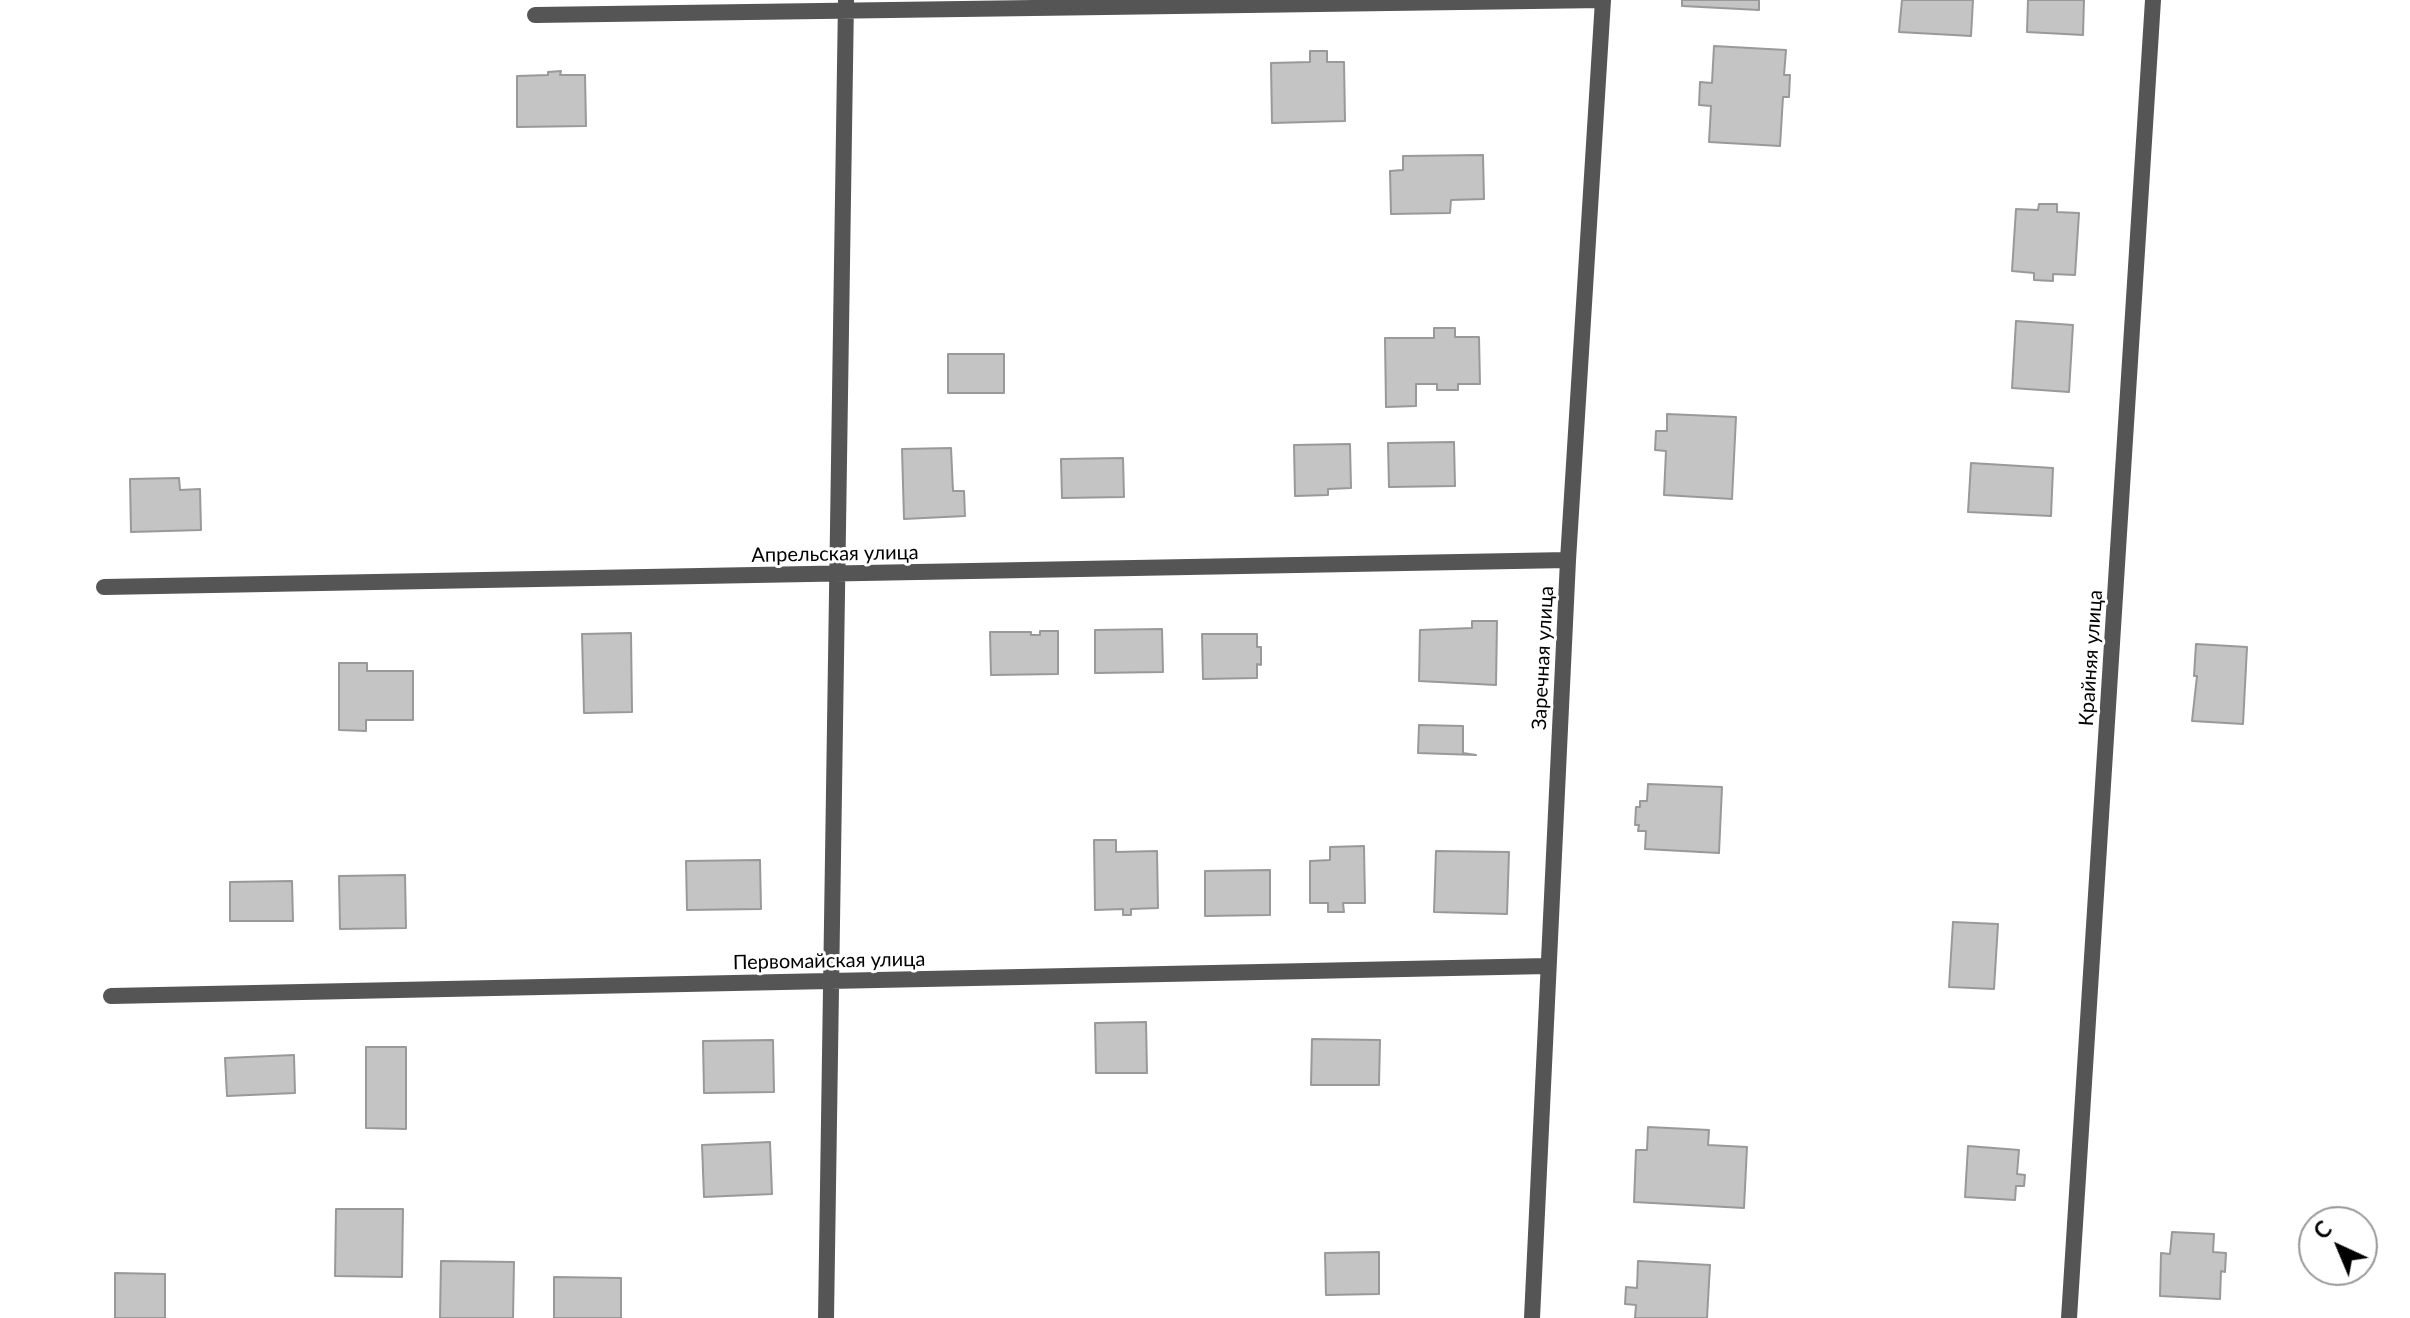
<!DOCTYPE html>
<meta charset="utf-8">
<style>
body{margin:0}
#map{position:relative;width:2410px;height:1318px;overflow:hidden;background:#fff;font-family:Lato,sans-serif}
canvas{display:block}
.north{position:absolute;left:2298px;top:1206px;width:80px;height:80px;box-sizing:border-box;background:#fff;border:2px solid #999;border-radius:50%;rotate:316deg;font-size:22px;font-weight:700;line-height:32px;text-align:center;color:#000}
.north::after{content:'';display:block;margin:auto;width:28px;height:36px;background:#000;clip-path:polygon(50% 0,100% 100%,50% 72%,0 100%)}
</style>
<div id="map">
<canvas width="2410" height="1318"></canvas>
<div class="north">С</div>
</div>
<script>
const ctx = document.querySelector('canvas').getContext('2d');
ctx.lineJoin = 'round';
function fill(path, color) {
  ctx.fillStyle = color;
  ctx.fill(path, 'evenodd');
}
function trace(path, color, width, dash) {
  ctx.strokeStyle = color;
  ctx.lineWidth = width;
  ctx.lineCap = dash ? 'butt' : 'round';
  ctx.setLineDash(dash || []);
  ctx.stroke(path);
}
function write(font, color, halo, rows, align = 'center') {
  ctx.font = font + ' Lato,sans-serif';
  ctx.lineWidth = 6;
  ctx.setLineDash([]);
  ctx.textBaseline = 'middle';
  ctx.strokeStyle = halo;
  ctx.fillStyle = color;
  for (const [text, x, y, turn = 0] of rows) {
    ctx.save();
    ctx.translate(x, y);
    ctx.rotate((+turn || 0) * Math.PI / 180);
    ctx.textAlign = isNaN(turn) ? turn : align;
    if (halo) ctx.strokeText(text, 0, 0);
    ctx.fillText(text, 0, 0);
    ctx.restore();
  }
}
const building = new Path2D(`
 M 1682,0 L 1759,0 L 1759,10 L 1682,6 Z
 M 1902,0 L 1973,0 L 1971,36 L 1899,32 Z
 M 2028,0 L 2084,0 L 2083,35 L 2027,32 Z
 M 1714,46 L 1786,50 L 1784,75 L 1790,75 L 1789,97 L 1783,97 L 1780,146 L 1709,142 L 1711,106 L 1699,105 L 1700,82 L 1712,83 Z
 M 1310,51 L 1327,51 L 1327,62 L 1344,62 L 1345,121 L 1272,123 L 1271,63 L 1310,62 Z
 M 561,71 L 560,75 L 585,75 L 586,126 L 517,127 L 517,76 L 548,75 L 548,72 Z
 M 1483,155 L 1484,199 L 1451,200 L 1450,213 L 1391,214 L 1390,171 L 1403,170 L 1403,156 Z
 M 2039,204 L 2057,204 L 2057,212 L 2079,213 L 2075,275 L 2053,274 L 2053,281 L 2034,280 L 2034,273 L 2012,271 L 2016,209 L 2038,210 Z
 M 2016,321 L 2073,325 L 2069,392 L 2012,388 Z
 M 1434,328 L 1455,328 L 1455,337 L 1479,337 L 1480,384 L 1458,384 L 1458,390 L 1437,390 L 1437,384 L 1416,384 L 1416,406 L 1386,407 L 1385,338 L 1434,338 Z
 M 948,354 L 1004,354 L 1004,393 L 948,393 Z
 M 1667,414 L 1736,417 L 1732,499 L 1664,495 L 1666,451 L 1655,450 L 1656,431 L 1667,431 Z
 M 1454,442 L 1455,486 L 1389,487 L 1388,443 Z
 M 1350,444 L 1351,488 L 1328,489 L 1328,495 L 1295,496 L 1294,445 Z
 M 951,448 L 953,491 L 964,491 L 965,516 L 904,519 L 902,449 Z
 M 1123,458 L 1124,497 L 1062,498 L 1061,459 Z
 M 1971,463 L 2053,468 L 2051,516 L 1968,512 Z
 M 179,478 L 180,490 L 200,489 L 201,530 L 131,532 L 130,479 Z
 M 1472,621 L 1497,621 L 1496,685 L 1419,681 L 1420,630 L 1472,628 Z
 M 1162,629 L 1163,672 L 1095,673 L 1095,630 Z
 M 1040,631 L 1058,631 L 1058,674 L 991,675 L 990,632 L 1031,632 L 1031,635 L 1040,635 Z
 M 631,633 L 632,712 L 584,713 L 582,634 Z
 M 1202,634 L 1257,634 L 1257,647 L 1261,647 L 1261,665 L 1257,664 L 1257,678 L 1203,679 Z
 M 2196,644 L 2247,647 L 2243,724 L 2192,721 L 2197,676 L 2194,676 Z
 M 339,663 L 367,663 L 367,671 L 413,671 L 413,720 L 366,720 L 366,731 L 339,730 Z
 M 1419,725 L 1463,726 L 1463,753 L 1476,755 L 1418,753 Z
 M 1648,784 L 1722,787 L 1719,853 L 1645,849 L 1646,831 L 1638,831 L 1639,825 L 1635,825 L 1636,807 L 1640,807 L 1640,801 L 1647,801 Z
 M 1094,840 L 1116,840 L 1116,852 L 1157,851 L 1158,908 L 1131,909 L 1131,915 L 1123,915 L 1123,909 L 1095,910 Z
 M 1364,846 L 1365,903 L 1343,903 L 1344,912 L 1328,912 L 1328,903 L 1310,903 L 1310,861 L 1330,860 L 1330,847 Z
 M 1436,851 L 1509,852 L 1507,914 L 1434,912 Z
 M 760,860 L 761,909 L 687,910 L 686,861 Z
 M 1270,870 L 1270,915 L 1205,916 L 1205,871 Z
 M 405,875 L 406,928 L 340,929 L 339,876 Z
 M 292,881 L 293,921 L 230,921 L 230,882 Z
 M 1953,922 L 1998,924 L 1994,989 L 1949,987 Z
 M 1146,1022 L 1147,1073 L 1096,1073 L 1095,1023 Z
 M 1312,1039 L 1380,1040 L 1379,1085 L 1311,1085 Z
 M 773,1040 L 774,1092 L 704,1093 L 703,1041 Z
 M 366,1047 L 406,1047 L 406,1129 L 366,1128 Z
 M 294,1055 L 295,1093 L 227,1096 L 225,1058 Z
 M 1648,1127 L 1709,1130 L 1708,1145 L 1747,1147 L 1744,1208 L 1634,1202 L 1636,1150 L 1647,1150 Z
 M 770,1142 L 772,1194 L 704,1197 L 702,1145 Z
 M 1968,1146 L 2019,1150 L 2017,1174 L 2025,1175 L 2024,1186 L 2016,1186 L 2015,1200 L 1965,1197 Z
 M 336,1209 L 403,1209 L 402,1277 L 335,1276 Z
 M 2172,1232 L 2214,1234 L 2213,1252 L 2226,1253 L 2225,1272 L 2221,1271 L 2220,1299 L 2160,1296 L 2161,1253 L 2170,1254 Z
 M 1379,1252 L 1379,1294 L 1326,1295 L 1325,1253 Z
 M 441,1261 L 514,1262 L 513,1318 L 440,1318 Z
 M 1638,1261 L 1710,1265 L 1707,1318 L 1635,1318 L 1636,1305 L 1625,1304 L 1626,1287 L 1637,1288 Z
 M 115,1273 L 165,1274 L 165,1318 L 115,1318 Z
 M 554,1277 L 621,1278 L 621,1318 L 554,1318 Z`);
fill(building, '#c4c4c4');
trace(building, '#999', 2);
trace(new Path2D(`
 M 535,15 L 1603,0
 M 104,587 L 1568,560
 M 111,996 L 1548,966
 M 826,1318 L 846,0
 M 1532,1318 L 1568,560 L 1603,0
 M 2069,1318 L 2153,0`), '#555', 16);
write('20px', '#000', '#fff', [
 ["Апрельская улица",835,554,-1],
 ["Заречная улица",1543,658,-87],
 ["Крайняя улица",2091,658,-86],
 ["Первомайская улица",829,961,-1]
]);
</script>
